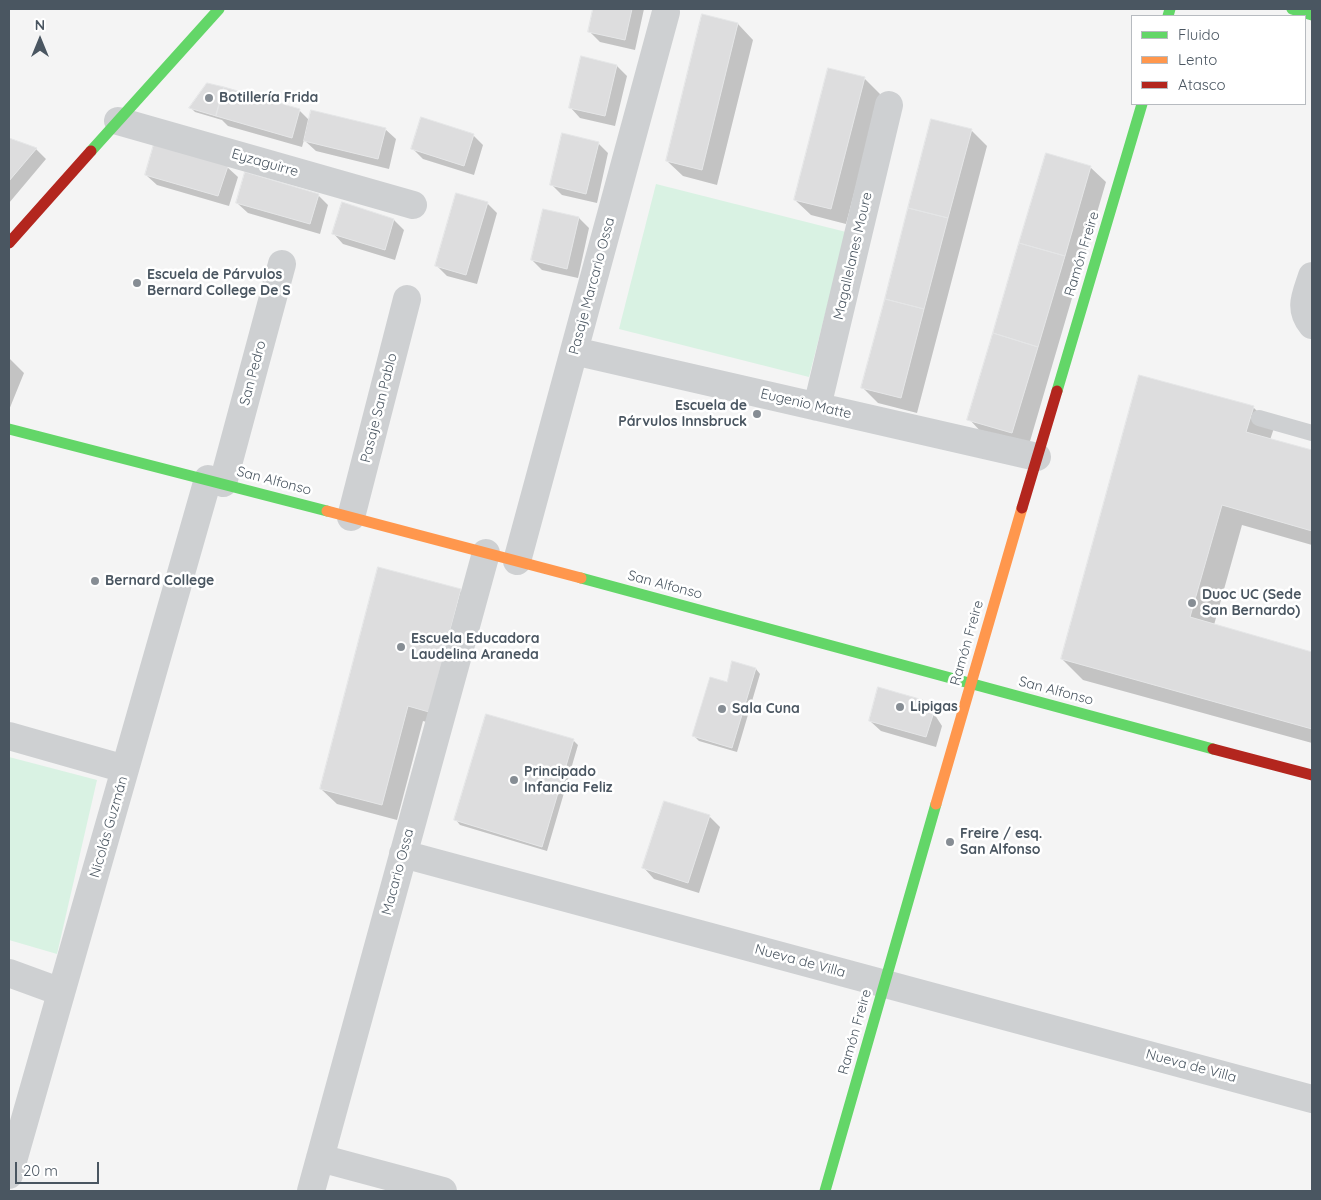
<!DOCTYPE html>
<meta charset="utf-8">
<style>
body{margin:0}
#map{position:relative;width:1321px;height:1200px;overflow:hidden;background:#f4f4f4;font-family:Quicksand,sans-serif}
canvas{display:block}
.frame{position:absolute;inset:0;border:10px solid #4a5661;pointer-events:none}
.legend{position:absolute;left:1131px;top:15px;width:175px;height:90px;box-sizing:border-box;background:#fff;border:1px solid #b7bbc0;margin:0;padding:6px 9px;list-style:none;font-size:15px;color:#4a5661}
.legend li{display:flex;align-items:center;gap:10px;height:25px}
.legend b{width:25px;border:1px solid #b7bbc0}
.north{position:absolute;left:15px;top:15px;width:50px;height:50px;-webkit-text-stroke:4px #fff;paint-order:stroke;rotate:0deg;font-size:14px;font-weight:700;line-height:20px;text-align:center;color:#4a5661}
.north::after{content:'';display:block;margin:auto;width:18px;height:22px;background:#4a5661;clip-path:polygon(50% 0,100% 100%,50% 72%,0 100%)}
.scale{position:absolute;left:15px;top:1162px;width:84px;height:22px;box-sizing:border-box;border:2px solid #4a5661;border-top:0;padding-left:6px;font-size:15px;line-height:18px;white-space:nowrap;color:#4a5661;-webkit-text-stroke:4px #fff;paint-order:stroke}
</style>
<div id="map">
<canvas width="1321" height="1200"></canvas>
<div class="frame"></div>
<ul class="legend">
<li><b style="height:6px;background:#63d668"></b>Fluido</li>
<li><b style="height:6px;background:#ff974d"></b>Lento</li>
<li><b style="height:6px;background:#b3261e"></b>Atasco</li>
</ul>
<div class="north">N</div>
<div class="scale">20 m</div>
</div>
<script>
const ctx = document.querySelector('canvas').getContext('2d');
ctx.lineJoin = 'round';
function fill(path, color) {
  ctx.fillStyle = color;
  ctx.fill(path, 'evenodd');
}
function trace(path, color, width, dash) {
  ctx.strokeStyle = color;
  ctx.lineWidth = width;
  ctx.lineCap = dash ? 'butt' : 'round';
  ctx.setLineDash(dash || []);
  ctx.stroke(path);
}
function write(font, color, halo, rows, align = 'center') {
  ctx.font = font + ' Quicksand,sans-serif';
  ctx.lineWidth = 5;
  ctx.setLineDash([]);
  ctx.textBaseline = 'middle';
  ctx.strokeStyle = halo;
  ctx.fillStyle = color;
  for (const [text, x, y, turn = 0] of rows) {
    ctx.save();
    ctx.translate(x, y);
    ctx.rotate((+turn || 0) * Math.PI / 180);
    ctx.textAlign = isNaN(turn) ? turn : align;
    if (halo) ctx.strokeText(text, 0, 0);
    ctx.fillText(text, 0, 0);
    ctx.restore();
  }
}
fill(new Path2D(`
 M 656,184 L 846,232 L 809,377 L 619,329 Z
 M 9,757 L 97,780 L 57,954 L 9,940 Z`), '#d9f2e3');
fill(new Path2D(`
 M 595,9 L 644,9 L 635,50 L 600,42 L 589,31 Z
 M 738,24 L 753,40 L 717,185 L 683,176 L 667,161 Z
 M 617,66 L 627,76 L 615,126 L 580,118 L 570,107 Z
 M 864,78 L 880,94 L 846,224 L 811,215 L 795,200 Z
 M 191,108 L 299,110 L 310,121 L 385,129 L 396,139 L 389,169 L 316,151 L 304,140 L 302,147 L 228,126 L 222,120 L 195,112 Z
 M 971,130 L 987,146 L 917,413 L 878,403 L 862,387 Z
 M 473,135 L 483,145 L 474,175 L 423,159 L 412,148 Z
 M 9,139 L 36,149 L 46,159 L 9,203 Z
 M 598,143 L 608,153 L 597,203 L 562,195 L 552,185 Z
 M 227,167 L 238,177 L 229,206 L 157,185 L 146,175 Z
 M 1090,167 L 1106,182 L 1028,448 L 984,435 L 969,419 Z
 M 318,195 L 328,205 L 320,234 L 248,213 L 237,203 Z
 M 487,203 L 497,213 L 477,284 L 447,276 L 437,266 Z
 M 343,204 L 394,220 L 404,230 L 395,260 L 343,244 L 333,233 Z
 M 544,210 L 579,218 L 589,228 L 578,278 L 542,270 L 532,260 Z
 M 9,358 L 24,373 L 9,410 Z
 M 1253,407 L 1274,428 L 1270,440 L 1312,451 L 1312,545 L 1242,525 L 1214,625 L 1312,653 L 1312,743 L 1083,680 L 1062,659 Z
 M 460,590 L 476,605 L 444,727 L 423,721 L 397,820 L 337,804 L 321,789 Z
 M 733,663 L 756,669 L 760,674 L 737,752 L 699,741 L 694,736 L 727,683 Z
 M 923,701 L 933,712 L 942,726 L 936,747 L 881,731 L 870,721 Z
 M 573,740 L 578,745 L 547,851 L 460,825 L 456,820 Z
 M 709,816 L 720,827 L 699,893 L 654,879 L 644,868 Z`), '#0003');
const building = new Path2D(`
 M 593,9 L 632,9 L 625,40 L 588,32 Z
 M 702,14 L 738,23 L 702,170 L 666,161 Z
 M 581,56 L 617,65 L 605,116 L 569,108 Z
 M 828,68 L 865,77 L 831,209 L 794,200 Z
 M 207,83 L 224,87 L 216,116 L 189,108 Z
 M 224,87 L 300,109 L 292,138 L 216,116 Z
 M 311,110 L 386,128 L 378,159 L 304,141 Z
 M 421,117 L 474,134 L 464,166 L 411,149 Z
 M 931,119 L 972,129 L 948,218 L 908,208 Z
 M 562,133 L 599,142 L 586,194 L 550,185 Z
 M 9,138 L 37,148 L 9,181 Z
 M 154,144 L 228,166 L 218,196 L 145,175 Z
 M 1046,153 L 1091,166 L 1065,256 L 1019,243 Z
 M 245,172 L 319,194 L 310,224 L 236,203 Z
 M 456,193 L 488,202 L 466,275 L 435,266 Z
 M 342,202 L 394,219 L 385,250 L 332,234 Z
 M 908,208 L 948,218 L 924,309 L 885,299 Z
 M 543,209 L 579,217 L 567,269 L 531,260 Z
 M 1019,243 L 1065,256 L 1038,347 L 993,333 Z
 M 885,299 L 924,309 L 901,398 L 861,388 Z
 M 993,333 L 1038,347 L 1012,433 L 967,420 Z
 M 1139,375 L 1254,406 L 1246,432 L 1312,450 L 1312,531 L 1222,505 L 1190,617 L 1312,652 L 1312,729 L 1061,659 Z
 M 378,567 L 461,589 L 429,712 L 408,706 L 382,805 L 320,789 Z
 M 732,661 L 756,668 L 732,748 L 692,736 L 710,677 L 727,682 Z
 M 878,687 L 923,700 L 933,715 L 926,737 L 869,721 Z
 M 486,714 L 574,739 L 542,847 L 454,820 Z
 M 664,801 L 710,815 L 688,883 L 642,868 Z`);
fill(building, '#ddddde');
trace(building, '#e5e6e7', 1);
trace(new Path2D(`
 M 1259,418 L 1312,433`), '#ced0d2', 16);
trace(new Path2D(`
 M 118,121 L 413,205
 M 1312,276 C 1306,295 1298,308 1312,325
 M 574,351 L 1037,457
 M 817,407 L 889,105
 M 223,483 L 282,264
 M 351,517 L 407,299
 M 517,561 L 666,12
 M 9,736 L 125,769
 M 403,854 L 1312,1099
 M 9,973 L 61,992
 M 320,1158 L 443,1191
 M 9,1175 L 208,479
 M 311,1191 L 486,553`), '#ced0d2', 28);
trace(new Path2D(`
 M 1292,9 L 1312,15
 M 1168,16 L 1170,9
 M 91,151 L 219,9
 M 1057,391 L 1142,104
 M 9,429 L 327,511
 M 581,578 L 1213,749
 M 825,1191 L 936,804`), '#63d668', 11);
trace(new Path2D(`
 M 327,511 L 581,578
 M 936,804 L 1022,508`), '#ff974d', 11);
trace(new Path2D(`
 M 9,243 L 91,151
 M 1022,508 L 1057,391
 M 1213,749 L 1312,775`), '#b3261e', 11);
for (const [x, y, r, color] of [
 [209,98,5,"#868d94"],
 [137,283,5,"#868d94"],
 [757,414,5,"#868d94"],
 [95,581,5,"#868d94"],
 [1192,603,5,"#868d94"],
 [401,647,5,"#868d94"],
 [900,707,5,"#868d94"],
 [722,709,5,"#868d94"],
 [514,780,5,"#868d94"],
 [950,842,5,"#868d94"]
]) {
  const dot = new Path2D();
  dot.arc(x, y, r, 0, 2 * Math.PI);
  ctx.fillStyle = color;
  ctx.fill(dot);
  trace(dot, '#fff', 2);
}
write('bold 14px', '#4a5661', '#fff', [
 ["Botillería Frida",219,98],
 ["Escuela de Párvulos",147,275],
 ["Bernard College De S",147,291],
 ["Escuela de",747,406,"right"],
 ["Párvulos Innsbruck",747,422,"right"],
 ["Bernard College",105,581],
 ["Duoc UC (Sede",1202,595],
 ["San Bernardo)",1202,611],
 ["Escuela Educadora",411,639],
 ["Laudelina Araneda",411,655],
 ["Lipigas",910,707],
 ["Sala Cuna",732,709],
 ["Principado",524,772],
 ["Infancia Feliz",524,788],
 ["Freire / esq.",960,834],
 ["San Alfonso",960,850]
], 'left');
write('14px', '#4a5661', '#fff', [
 ["Eyzaguirre",265,163,16],
 ["Ramón Freire",1082,254,-73],
 ["Magallelanes Moure",853,256,-77],
 ["Pasaje Marcario Ossa",592,286,-75],
 ["San Pedro",253,373,-75],
 ["Eugenio Matte",806,404,13],
 ["Pasaje San Pablo",379,408,-76],
 ["San Alfonso",274,481,15],
 ["San Alfonso",665,585,15],
 ["Ramón Freire",967,643,-74],
 ["San Alfonso",1056,691,15],
 ["Nicolás Guzmán",109,827,-74],
 ["Macario Ossa",398,872,-75],
 ["Nueva de Villa",800,961,15],
 ["Ramón Freire",855,1032,-74],
 ["Nueva de Villa",1191,1066,15]
]);
</script>
